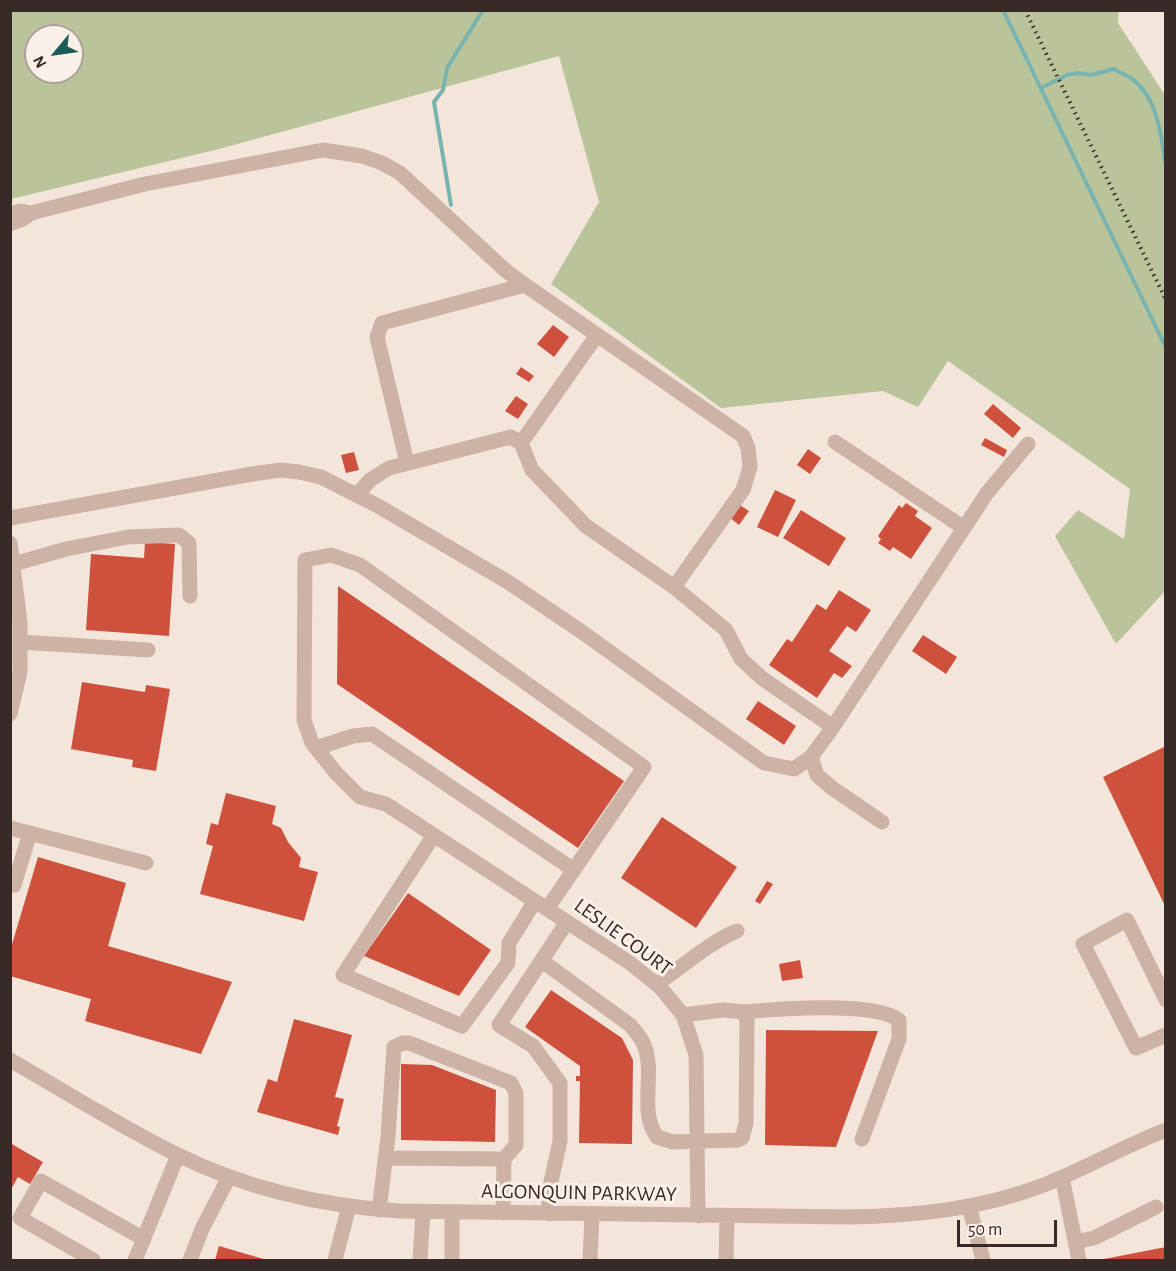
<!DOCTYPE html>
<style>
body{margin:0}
#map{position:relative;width:1176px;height:1271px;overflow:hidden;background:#f4e5db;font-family:"Alegreya Sans",sans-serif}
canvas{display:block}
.frame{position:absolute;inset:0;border:12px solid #382b27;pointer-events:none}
.north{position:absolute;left:24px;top:24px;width:60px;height:60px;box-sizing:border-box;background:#fbf0e8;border:2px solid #ada19b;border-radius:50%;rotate:241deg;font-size:16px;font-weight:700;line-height:24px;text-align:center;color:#382b27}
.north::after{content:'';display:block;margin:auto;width:21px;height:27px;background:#1a5d59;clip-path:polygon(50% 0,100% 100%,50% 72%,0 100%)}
.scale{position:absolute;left:957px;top:1220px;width:100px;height:27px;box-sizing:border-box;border:3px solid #382b27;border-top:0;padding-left:8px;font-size:18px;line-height:21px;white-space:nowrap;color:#382b27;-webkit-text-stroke:4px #fbf0e8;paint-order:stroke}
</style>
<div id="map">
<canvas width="1176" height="1271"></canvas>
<div class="frame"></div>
<div class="north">N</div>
<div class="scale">50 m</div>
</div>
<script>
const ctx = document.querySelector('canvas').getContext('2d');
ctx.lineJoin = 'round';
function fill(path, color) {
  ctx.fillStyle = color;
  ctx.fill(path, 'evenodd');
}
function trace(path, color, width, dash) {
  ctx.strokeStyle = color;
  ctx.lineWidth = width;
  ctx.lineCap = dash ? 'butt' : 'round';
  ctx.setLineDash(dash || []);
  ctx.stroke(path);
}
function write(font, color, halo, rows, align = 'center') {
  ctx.font = font + ' "Alegreya Sans",sans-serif';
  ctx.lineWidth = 6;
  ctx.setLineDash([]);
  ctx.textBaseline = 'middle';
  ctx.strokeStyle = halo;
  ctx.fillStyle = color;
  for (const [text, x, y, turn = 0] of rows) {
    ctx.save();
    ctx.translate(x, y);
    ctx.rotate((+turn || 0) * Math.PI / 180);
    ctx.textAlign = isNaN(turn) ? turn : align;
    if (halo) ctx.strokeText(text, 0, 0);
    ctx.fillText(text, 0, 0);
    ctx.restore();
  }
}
fill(new Path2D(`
 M 10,11 L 1119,11 L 1118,23 L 1165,95 L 1165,591 L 1116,644 L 1055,536 L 1078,510 L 1124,539 L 1130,489 L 948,361 L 918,407 L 883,391 L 721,408 L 551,284 L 599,202 L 559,56 L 219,149 L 11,199 ZM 36,36 L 72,36 L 72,72 L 36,72 Z`), '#bac49a');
trace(new Path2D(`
 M 1003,10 L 1166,348
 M 1041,88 L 1067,75 L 1078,73 L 1091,75 L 1114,69 C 1119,72 1126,75 1131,78 C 1158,97 1161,136 1166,166
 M 451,205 L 434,102 L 443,90 L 447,68 L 483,10`), '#78b3af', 4);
fill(new Path2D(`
 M 553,325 L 569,337 L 554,357 L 537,344 Z
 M 521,367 L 534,376 L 529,382 L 516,374 Z
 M 516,396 L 528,404 L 518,419 L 505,411 Z
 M 993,404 L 1021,428 L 1013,438 L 984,414 Z
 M 985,438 L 1007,450 L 1004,457 L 981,445 Z
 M 808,449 L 821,458 L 810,474 L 797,465 Z
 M 354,452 L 359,470 L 346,473 L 341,455 Z
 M 775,490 L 796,500 L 778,537 L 757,527 Z
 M 906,503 L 918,511 L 915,516 L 932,528 L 911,559 L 893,547 L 890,551 L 878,543 L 881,539 L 878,536 L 899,505 L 902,508 Z
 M 738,504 L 749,511 L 739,525 L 729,517 Z
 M 801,510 L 846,538 L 829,566 L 783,538 Z
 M 145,542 L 175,544 L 169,636 L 86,630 L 91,554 L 144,558 Z
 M 338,586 L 624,781 L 578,848 L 337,684 Z
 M 839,590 L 871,610 L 856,632 L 847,626 L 829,651 L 852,666 L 842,678 L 834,673 L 817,698 L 769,665 L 787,639 L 792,642 L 817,604 L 826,610 Z
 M 923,635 L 957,657 L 946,674 L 912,651 Z
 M 82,682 L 145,692 L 146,685 L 170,689 L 156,771 L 132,767 L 133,760 L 71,749 Z
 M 758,701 L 796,726 L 784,745 L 746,719 Z
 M 1166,746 L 1166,908 L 1103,777 Z
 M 226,793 L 276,806 L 272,824 L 281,828 L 288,842 L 301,858 L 299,867 L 318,872 L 304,921 L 200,894 L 213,846 L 206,844 L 211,823 L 218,825 Z
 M 662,817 L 737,867 L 696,928 L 621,878 Z
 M 38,857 L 126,883 L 108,946 L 232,982 L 201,1054 L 85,1021 L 91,999 L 10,976 L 10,951 Z
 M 767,881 L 773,884 L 760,904 L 755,901 Z
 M 408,893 L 491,950 L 459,996 L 364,956 Z
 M 800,960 L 803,978 L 782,981 L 779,964 Z
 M 551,990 L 622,1038 L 633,1060 L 632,1144 L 579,1143 L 580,1081 L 576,1081 L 576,1076 L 580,1076 L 580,1066 L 525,1027 Z
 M 294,1019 L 352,1035 L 335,1097 L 344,1099 L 337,1126 L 340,1127 L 338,1135 L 257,1112 L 268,1079 L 277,1082 Z
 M 766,1030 L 878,1031 L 836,1147 L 765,1145 Z
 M 401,1064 L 432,1065 L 496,1090 L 495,1142 L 401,1140 Z
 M 10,1143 L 43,1162 L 30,1184 L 18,1177 L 10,1191 Z
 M 219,1246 L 267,1260 L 215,1260 Z
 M 1166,1247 L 1166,1260 L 1104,1260 L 1104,1259 Z`), '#ce513e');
trace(new Path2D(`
 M 31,213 L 145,184 L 323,150 L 362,156 L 382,163 L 400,173 L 505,270 L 525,285 L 743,436 L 748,448 L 750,467 L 743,490 L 674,587
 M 10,214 L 21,211 L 31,213 L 23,219 L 10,224
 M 521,443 L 597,335
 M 407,463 L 377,337 L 382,323 L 525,285
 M 10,518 L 252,474 L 281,470 L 299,472 L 321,477 L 378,506 L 508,582 L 582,632 L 764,763 L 794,769 L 811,757 L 833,727 L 763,679 L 741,659 L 726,630 L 674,587 L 586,526 L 532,470 L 521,443 L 511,437 L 389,468 L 370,480 L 357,495
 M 964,528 L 987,493 L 1028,444
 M 10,543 L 20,622 L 20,672 L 10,714
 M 14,564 L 66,549 L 128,537 L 179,535 L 189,543 L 190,596
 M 20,642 L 148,650
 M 833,727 L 964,528 L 835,442
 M 316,748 L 353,736 L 372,734 L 574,870
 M 811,757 L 817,775 L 832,788 L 882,822
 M 10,828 L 146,863
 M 434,835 L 343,975 L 462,1026 L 508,963 L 509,943 L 535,901
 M 14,885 L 30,833
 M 547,909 L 644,767 L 360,565 L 331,555 L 305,560 L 304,720 L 312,743 L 337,774 L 360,797 L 386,804 L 630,963 L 660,987 L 683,1015 L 696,1055 L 698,1216
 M 542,961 L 630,1025 C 635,1031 641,1037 644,1045 C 656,1073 638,1111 657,1137 L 673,1142 L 737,1140 L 742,1138 L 746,1123 L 747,1022 L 744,1012 L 723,1010 L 683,1015
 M 656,984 C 683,967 708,943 737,931
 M 1166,1000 L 1127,920 L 1083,944 L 1136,1048 L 1166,1035
 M 744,1012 C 777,1009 874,1001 899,1020 L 899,1039 L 862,1139
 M 10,1060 C 66,1092 121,1127 178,1155 C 247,1189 323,1206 399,1211 L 849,1217 C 916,1216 981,1209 1044,1185 C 1085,1169 1124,1146 1166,1130
 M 385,1158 L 504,1159
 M 1062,1177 L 1079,1260
 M 969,1206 L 983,1260
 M 379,1210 L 388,1137 L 394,1047 L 403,1043 L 409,1043 L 511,1083 L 516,1093 L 516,1145 L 504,1159 L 503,1213
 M 549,1214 L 549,1191 L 560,1141 L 560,1083 L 533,1046 L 499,1025 L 567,922
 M 1075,1242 L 1094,1238 L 1156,1207
 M 93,1260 L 20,1218 L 41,1181 L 144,1239
 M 135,1260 L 178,1155
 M 190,1260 L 202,1229 L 229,1177
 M 335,1260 L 349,1206
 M 420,1260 L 423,1212
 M 452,1260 L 452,1213
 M 590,1260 L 592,1214
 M 726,1260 L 727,1216`), '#cdb3a6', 15);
trace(new Path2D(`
 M 1025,10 L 1166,300`), '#382b27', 4, [1.5, 4.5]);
write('21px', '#382b27', '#fbf0e8', [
 ["LESLIE COURT",623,937,36],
 ["ALGONQUIN PARKWAY",579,1193,1]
]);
</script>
